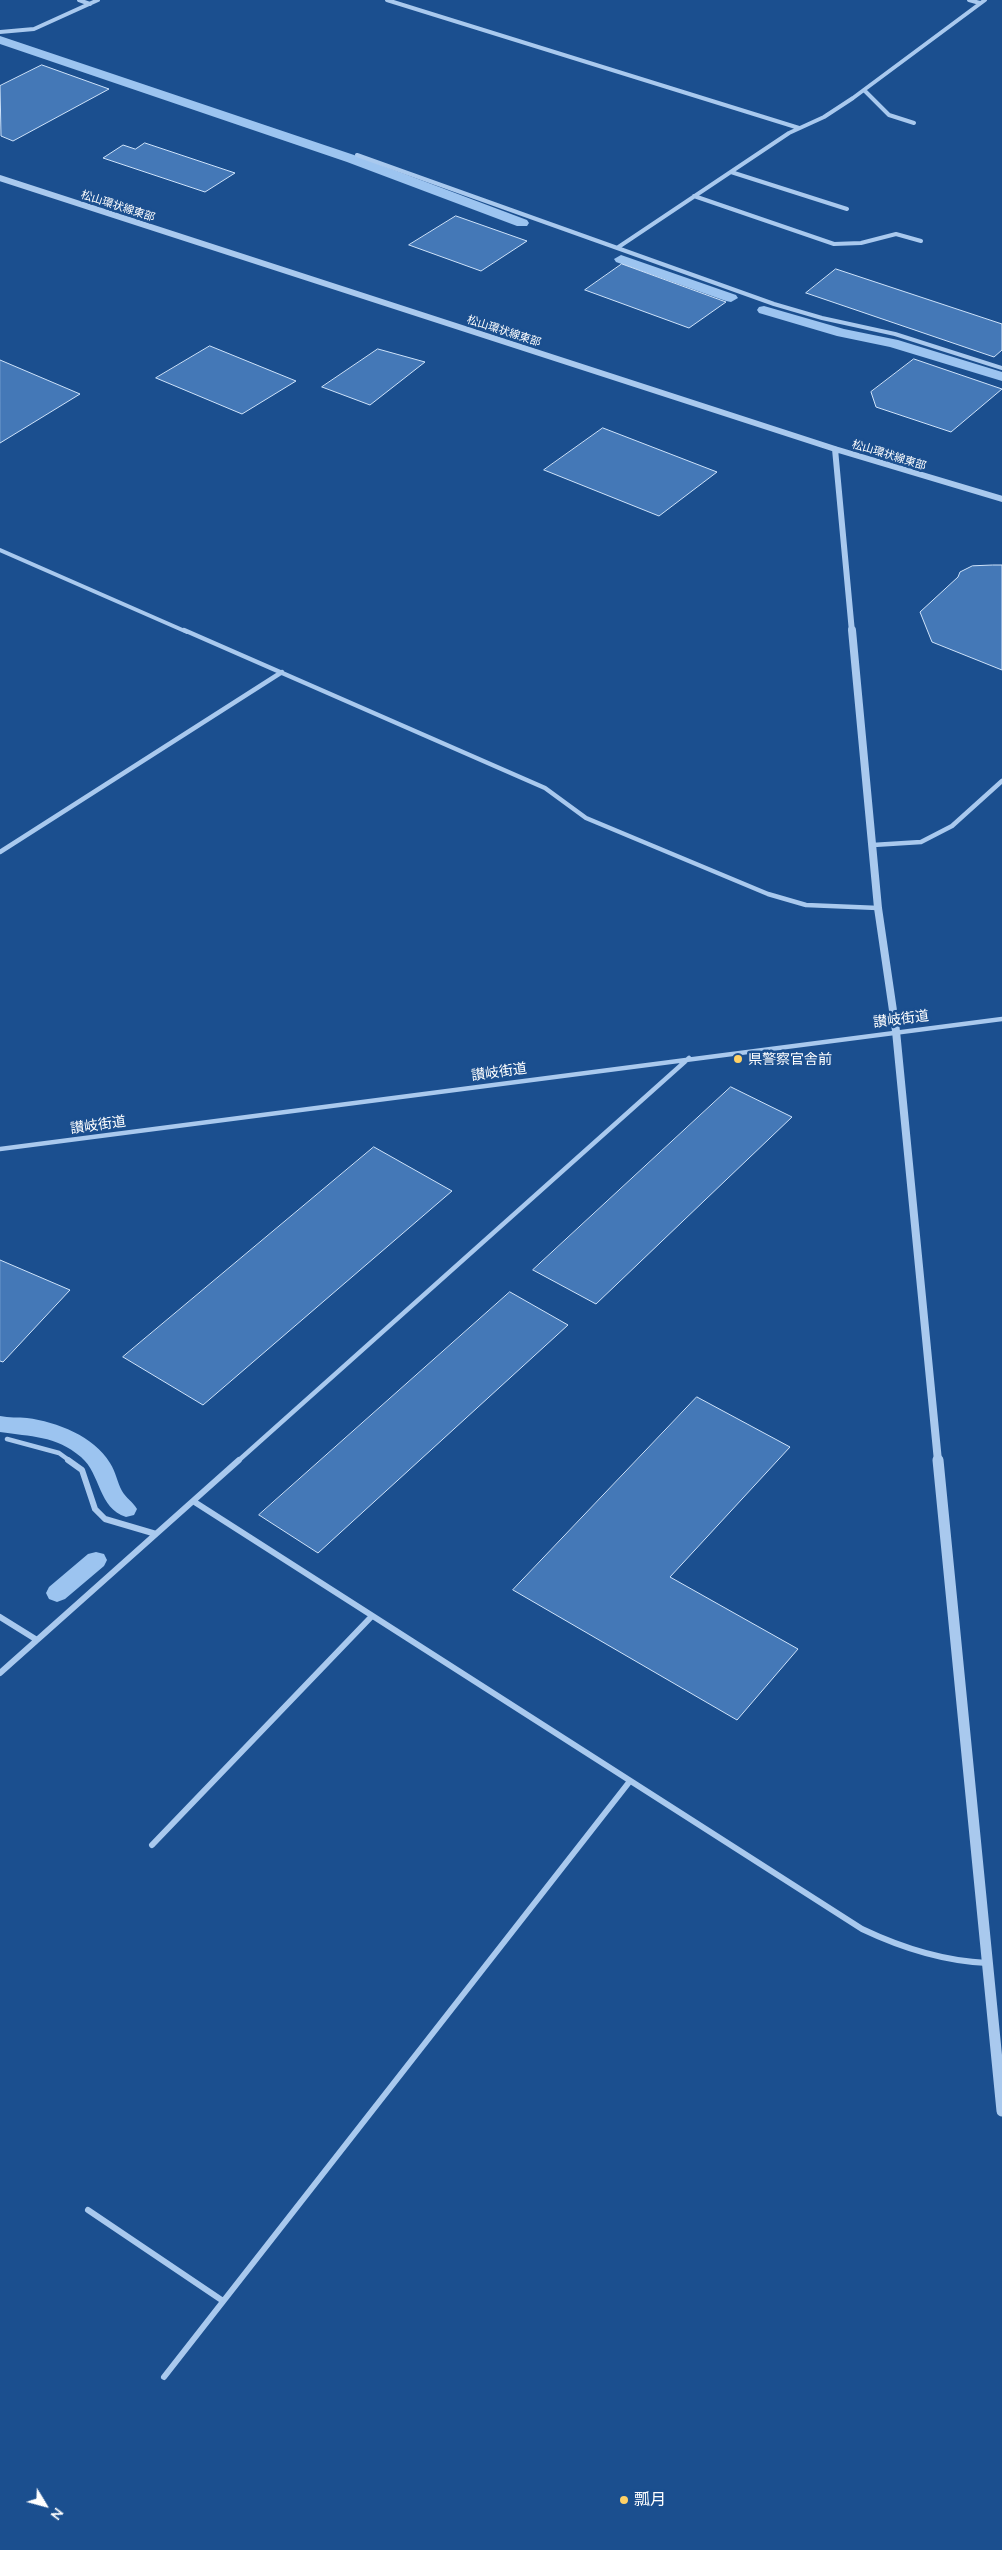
<!DOCTYPE html>
<meta charset="utf-8">
<style>
body{margin:0}
#map{position:relative;width:1002px;height:2550px;overflow:hidden;background:#1b4f8f;font-family:Lato,sans-serif}
canvas{display:block}
.north{position:absolute;left:20px;top:2480px;width:50px;height:50px;-webkit-text-stroke:4px #1b4f8f;paint-order:stroke;rotate:127deg;font-size:14px;font-weight:700;line-height:20px;text-align:center;color:#fff}
.north::after{content:'';display:block;margin:auto;width:18px;height:22px;background:#fff;clip-path:polygon(50% 0,100% 100%,50% 72%,0 100%)}
</style>
<div id="map">
<canvas width="1002" height="2550"></canvas>
<div class="north">N</div>
</div>
<script>
const ctx = document.querySelector('canvas').getContext('2d');
ctx.lineJoin = 'round';
function fill(path, color) {
  ctx.fillStyle = color;
  ctx.fill(path, 'evenodd');
}
function trace(path, color, width, dash) {
  ctx.strokeStyle = color;
  ctx.lineWidth = width;
  ctx.lineCap = dash ? 'butt' : 'round';
  ctx.setLineDash(dash || []);
  ctx.stroke(path);
}
function write(font, color, halo, rows, align = 'center') {
  ctx.font = font + ' Lato,"Noto Sans JP",sans-serif';
  ctx.lineWidth = 5;
  ctx.setLineDash([]);
  ctx.textBaseline = 'middle';
  ctx.strokeStyle = halo;
  ctx.fillStyle = color;
  for (const [text, x, y, turn = 0] of rows) {
    ctx.save();
    ctx.translate(x, y);
    ctx.rotate((+turn || 0) * Math.PI / 180);
    ctx.textAlign = isNaN(turn) ? turn : align;
    if (halo) ctx.strokeText(text, 0, 0);
    ctx.fillText(text, 0, 0);
    ctx.restore();
  }
}
fill(new Path2D(`
 M 0,36 L 357,156 L 527,220 L 529,223 L 527,226 L 517,226 L 347,162 L 0,44 Z
 M 621,255 L 736,295 L 738,298 L 731,302 L 726,301 L 616,262 L 614,259 Z
 M 764,306 L 844,329 L 898,340 L 1002,372 L 1002,381 L 890,347 L 837,336 L 759,313 L 757,310 L 759,307 Z
 M 0,1416 C 9,1418 18,1417 27,1418 C 57,1422 94,1436 110,1463 C 116,1472 117,1482 122,1491 C 126,1498 133,1502 137,1509 L 134,1515 L 126,1517 C 98,1508 101,1474 81,1457 C 55,1435 31,1437 0,1432 Z
 M 96,1552 L 104,1554 L 107,1560 L 104,1566 L 65,1599 L 57,1602 L 49,1599 L 46,1593 L 49,1587 L 88,1554 Z`), '#9cc4f0');
const building = new Path2D(`
 M 42,65 L 109,89 L 13,141 L 1,136 L 0,86 Z
 M 145,143 L 235,173 L 205,192 L 103,158 L 123,145 L 135,149 Z
 M 456,216 L 527,241 L 481,271 L 409,245 Z
 M 622,264 L 726,302 L 689,328 L 585,290 Z
 M 836,269 L 1002,324 L 1002,350 L 994,357 L 806,293 Z
 M 210,346 L 296,381 L 242,414 L 156,378 Z
 M 378,349 L 425,362 L 370,405 L 322,387 Z
 M 914,359 L 1002,389 L 951,432 L 876,407 L 871,392 Z
 M 0,360 L 80,394 L 0,443 Z
 M 603,428 L 717,472 L 659,516 L 544,470 Z
 M 993,565 L 1002,565 L 1002,670 L 932,642 L 920,612 L 958,577 L 960,572 L 972,566 Z
 M 731,1087 L 792,1117 L 596,1304 L 533,1270 Z
 M 374,1147 L 452,1191 L 203,1405 L 123,1357 Z
 M 0,1260 L 70,1290 L 3,1362 L 0,1361 Z
 M 510,1292 L 568,1325 L 318,1553 L 259,1515 Z
 M 697,1397 L 790,1447 L 670,1577 L 798,1649 L 737,1720 L 513,1590 Z`);
fill(building, '#4478b7');
trace(building, '#cfe3fa', 1);
trace(new Path2D(`
 M 79,0 L 90,4
 M 387,0 L 799,128
 M 969,0 L 980,3
 M 0,32 L 34,29 L 98,0
 M 864,90 L 889,115 L 914,123
 M 357,155 L 774,304 L 822,318 L 895,334 L 1002,368
 M 731,172 L 847,209
 M 694,196 L 834,244 L 861,243 L 896,234 L 921,241
 M 617,248 L 789,133 L 824,117 L 853,98 L 985,0
 M 0,550 L 187,632`), '#a9c9ee', 4);
trace(new Path2D(`
 M 184,630 L 545,788 L 586,818 L 768,894 L 806,905 L 878,908
 M 873,845 L 921,842 L 952,826 L 1002,781
 M 0,852 L 282,672
 M 0,1149 L 1002,1019
 M 7,1439 L 59,1453 L 70,1461
 M 238,1461 L 689,1058`), '#a9c9ee', 4.5);
trace(new Path2D(`
 M 68,1460 L 82,1470 L 95,1509 L 105,1519 L 156,1534
 M 193,1501 L 862,1929 C 902,1948 942,1961 987,1963
 M 0,1617 L 37,1640
 M 0,1673 L 239,1460
 M 152,1845 L 372,1616
 M 88,2210 L 223,2301
 M 164,2377 L 630,1781`), '#a9c9ee', 6);
trace(new Path2D(`
 M 0,178 L 835,449 L 1002,499
 M 835,449 L 852,632`), '#a9c9ee', 6);
trace(new Path2D(`
 M 852,630 L 878,908 L 896,1031 L 938,1461`), '#a9c9ee', 8);
trace(new Path2D(`
 M 938,1460 L 1002,2111`), '#a9c9ee', 11);
for (const [x, y, r, color] of [
 [738,1059,5,"#ffd166"],
 [624,2500,5,"#ffd166"]
]) {
  const dot = new Path2D();
  dot.arc(x, y, r, 0, 2 * Math.PI);
  ctx.fillStyle = color;
  ctx.fill(dot);
  trace(dot, '#1b4f8f', 2);
}
write('11px', '#fff', '#1b4f8f', [
 ["松山環状線東部",118,206,18],
 ["松山環状線東部",504,331,18],
 ["松山環状線東部",889,455,17]
]);
write('14px', '#fff', '#1b4f8f', [
 ["讃岐街道",901,1019,-7],
 ["讃岐街道",499,1072,-8],
 ["讃岐街道",98,1125,-8]
]);
write('14px', '#fff', '#1b4f8f', [
 ["県警察官舎前",748,1059]
], 'left');
write('16px', '#fff', '#1b4f8f', [
 ["瓢月",634,2500]
], 'left');
</script>
